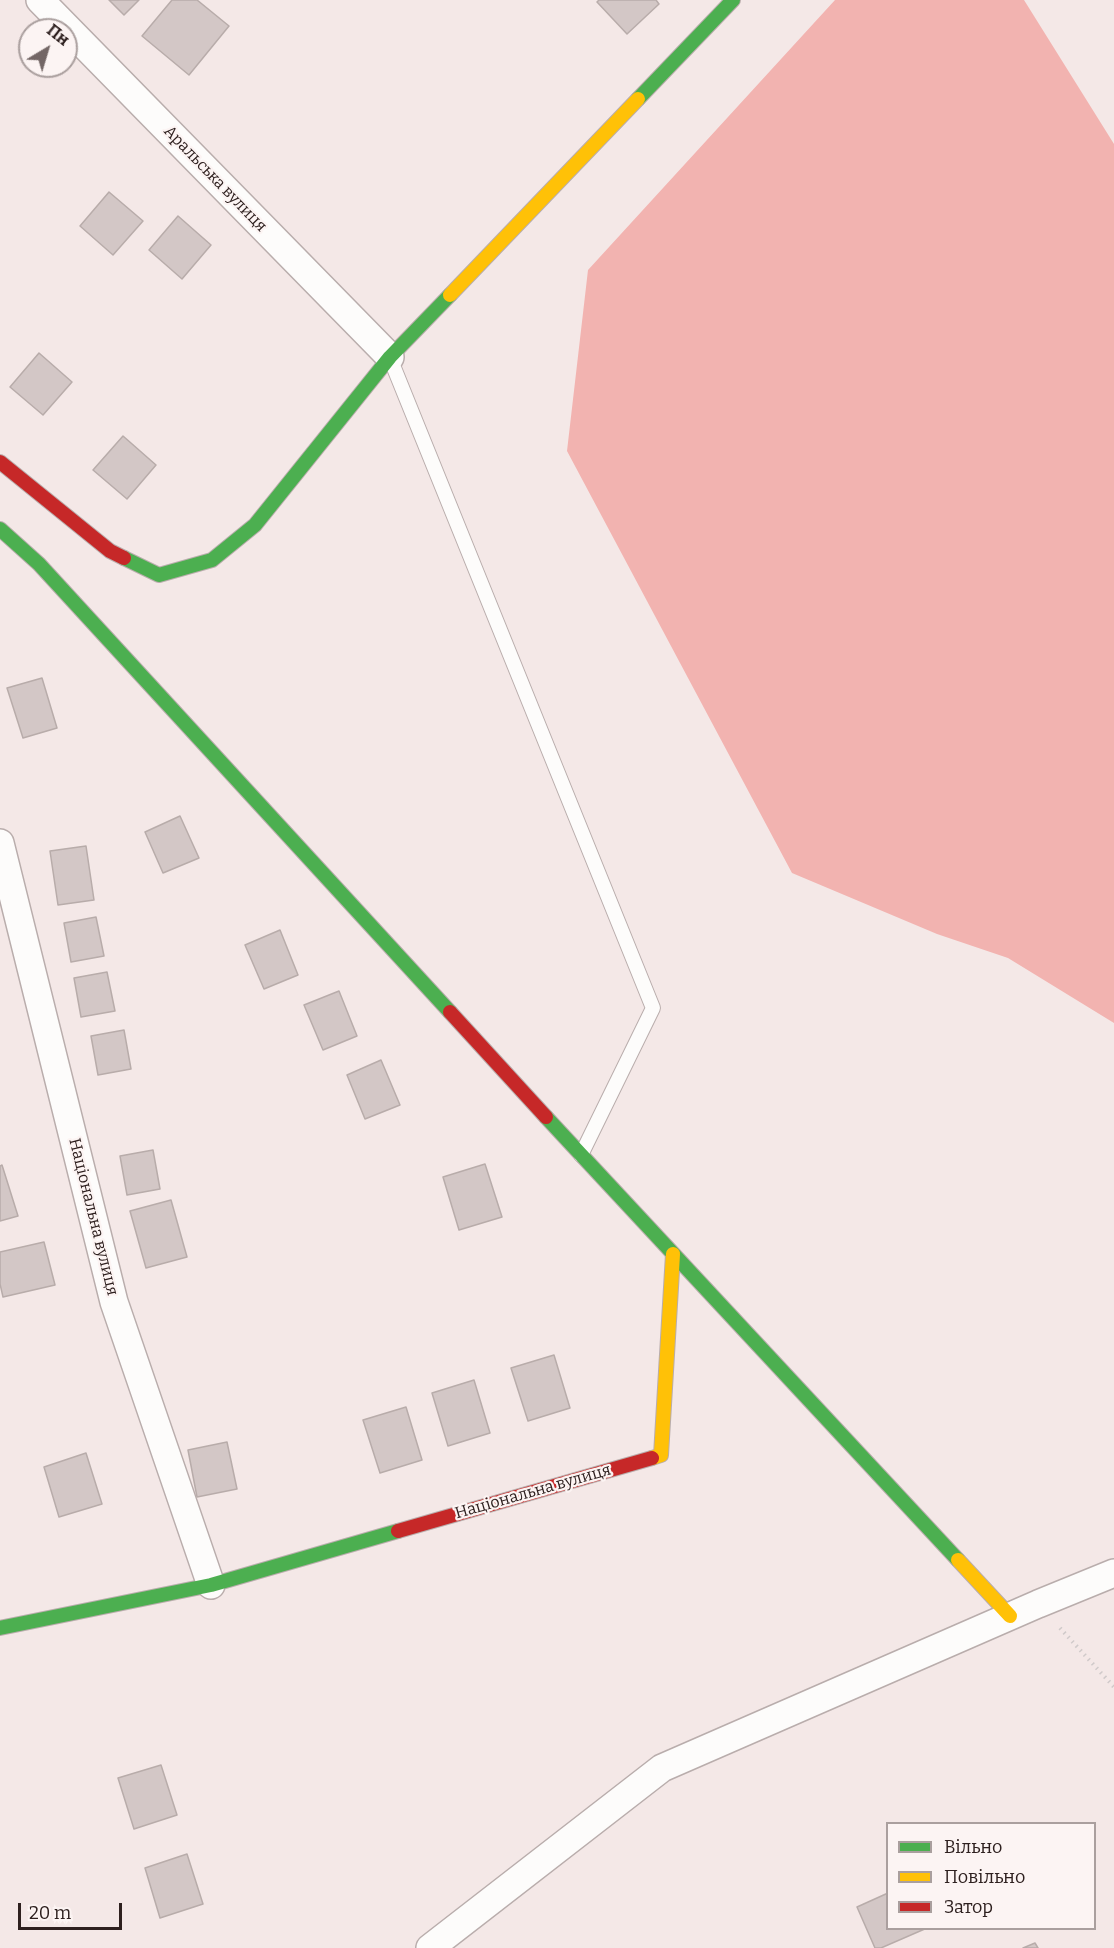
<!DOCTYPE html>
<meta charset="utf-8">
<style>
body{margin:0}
#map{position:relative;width:1114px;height:1948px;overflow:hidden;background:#f4e8e7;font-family:Bitter,serif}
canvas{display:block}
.legend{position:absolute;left:886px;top:1822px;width:210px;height:108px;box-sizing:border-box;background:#fcf4f3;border:2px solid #aa9f9e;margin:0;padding:8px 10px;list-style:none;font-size:18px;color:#2e201f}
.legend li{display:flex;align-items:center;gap:12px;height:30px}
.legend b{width:30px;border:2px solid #aa9f9e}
.north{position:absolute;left:18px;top:18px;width:60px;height:60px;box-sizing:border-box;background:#fcf4f3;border:2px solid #aa9f9e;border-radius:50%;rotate:38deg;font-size:16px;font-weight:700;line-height:24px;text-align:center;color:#2e201f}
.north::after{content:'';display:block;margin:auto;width:21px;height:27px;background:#736665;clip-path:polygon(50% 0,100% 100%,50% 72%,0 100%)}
.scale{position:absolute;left:18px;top:1903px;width:104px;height:27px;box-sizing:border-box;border:3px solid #2e201f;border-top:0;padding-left:8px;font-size:18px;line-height:21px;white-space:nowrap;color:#2e201f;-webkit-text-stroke:4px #fcf4f3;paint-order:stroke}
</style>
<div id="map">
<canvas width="1114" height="1948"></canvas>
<ul class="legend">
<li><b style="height:8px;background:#4caf50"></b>Вільно</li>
<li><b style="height:8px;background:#ffc107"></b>Повільно</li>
<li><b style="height:8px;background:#c62828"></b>Затор</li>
</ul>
<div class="north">Пн</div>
<div class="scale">20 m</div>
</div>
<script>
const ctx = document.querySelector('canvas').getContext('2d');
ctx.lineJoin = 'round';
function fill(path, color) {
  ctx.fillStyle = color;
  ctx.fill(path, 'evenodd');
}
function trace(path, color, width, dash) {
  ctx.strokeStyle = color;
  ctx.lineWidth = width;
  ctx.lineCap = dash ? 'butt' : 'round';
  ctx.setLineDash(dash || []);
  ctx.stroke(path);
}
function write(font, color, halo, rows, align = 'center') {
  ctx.font = font + ' Bitter,serif';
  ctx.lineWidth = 4.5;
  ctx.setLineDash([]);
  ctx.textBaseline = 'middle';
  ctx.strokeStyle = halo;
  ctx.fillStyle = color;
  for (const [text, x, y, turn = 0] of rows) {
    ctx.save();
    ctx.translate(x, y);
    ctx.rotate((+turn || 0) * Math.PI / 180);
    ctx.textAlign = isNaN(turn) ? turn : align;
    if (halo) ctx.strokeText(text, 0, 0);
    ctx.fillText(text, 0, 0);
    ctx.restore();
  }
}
fill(new Path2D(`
 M 835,0 L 1024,0 L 1114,144 L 1114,1023 L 1008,958 L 937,934 L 792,873 L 567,451 L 588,270 Z`), '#f2b3b0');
const building = new Path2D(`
 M 109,0 L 139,0 L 124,15 Z
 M 172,0 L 197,0 L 229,26 L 189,75 L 142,36 Z
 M 599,0 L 656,0 L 659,4 L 627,34 L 597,2 Z
 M 109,192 L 143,221 L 113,255 L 80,226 Z
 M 178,216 L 211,245 L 182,279 L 149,250 Z
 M 39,353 L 72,382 L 43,415 L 10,387 Z
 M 123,436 L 156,465 L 127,499 L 93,470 Z
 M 42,678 L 57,728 L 23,738 L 7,688 Z
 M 180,816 L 199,858 L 163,873 L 145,832 Z
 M 86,846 L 94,900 L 58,905 L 50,851 Z
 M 96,917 L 104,956 L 71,962 L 64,923 Z
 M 280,930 L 298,975 L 264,989 L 245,945 Z
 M 107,972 L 115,1011 L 81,1017 L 74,978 Z
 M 339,991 L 357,1036 L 323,1050 L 304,1005 Z
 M 124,1030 L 131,1069 L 98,1075 L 91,1036 Z
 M 381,1060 L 400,1105 L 365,1119 L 347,1075 Z
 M 153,1150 L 160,1189 L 127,1195 L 120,1156 Z
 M 485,1164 L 502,1217 L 459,1230 L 443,1177 Z
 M 2,1165 L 18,1216 L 0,1221 L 0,1166 Z
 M 171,1200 L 187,1257 L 146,1268 L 130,1211 Z
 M 44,1242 L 55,1285 L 3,1297 L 0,1284 L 0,1252 Z
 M 554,1355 L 570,1408 L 528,1421 L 511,1368 Z
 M 474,1380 L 490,1433 L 448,1446 L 432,1393 Z
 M 406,1407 L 422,1460 L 380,1473 L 363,1420 Z
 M 227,1442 L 237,1489 L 197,1497 L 188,1450 Z
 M 86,1453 L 102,1504 L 59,1517 L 44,1467 Z
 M 161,1765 L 177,1815 L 134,1829 L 118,1778 Z
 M 187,1854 L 203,1904 L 160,1918 L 145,1868 Z
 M 888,1893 L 888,1928 L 927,1928 L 881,1948 L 875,1948 L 857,1907 Z
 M 1035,1943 L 1038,1948 L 1023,1948 Z`);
fill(building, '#d3c7c6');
trace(building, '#b8acaa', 1.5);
const lane = new Path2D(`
 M 390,358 L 653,1008 L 581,1155`);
const street = new Path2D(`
 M 40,0 L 390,357
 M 0,843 L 114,1302 L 211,1585
 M 430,1948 L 662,1768 L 1038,1604 L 1114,1573`);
const fast = new Path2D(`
 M 638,99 L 733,0
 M 0,529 L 39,564 L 450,1012
 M 124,558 L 159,575 L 212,560 L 255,525 L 390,357 L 450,295
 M 546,1117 L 958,1560
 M 0,1628 L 211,1585 L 398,1531`);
const slow = new Path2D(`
 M 450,295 L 638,99
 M 652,1458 L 661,1455 L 673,1254
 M 958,1560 L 1010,1616`);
const jam = new Path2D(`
 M 0,462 L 110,551 L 124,558
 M 450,1012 L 546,1117
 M 398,1531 L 652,1458`);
trace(lane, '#b9adac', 16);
trace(street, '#b9adac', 30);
trace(fast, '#b9adac', 16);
trace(slow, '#b9adac', 16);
trace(jam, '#b9adac', 16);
trace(new Path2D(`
 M 1060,1628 L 1114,1687`), '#d0caca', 4, [1.5, 4.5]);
trace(lane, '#fdfcfb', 14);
trace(street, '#fdfcfb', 27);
trace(fast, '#4caf50', 14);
trace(slow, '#ffc107', 14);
trace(jam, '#c62828', 14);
write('16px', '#2e201f', '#fcf4f3', [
 ["Аральська вулиця",215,179,46],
 ["Національна вулиця",93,1217,76],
 ["Національна вулиця",533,1492,-16]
]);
</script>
